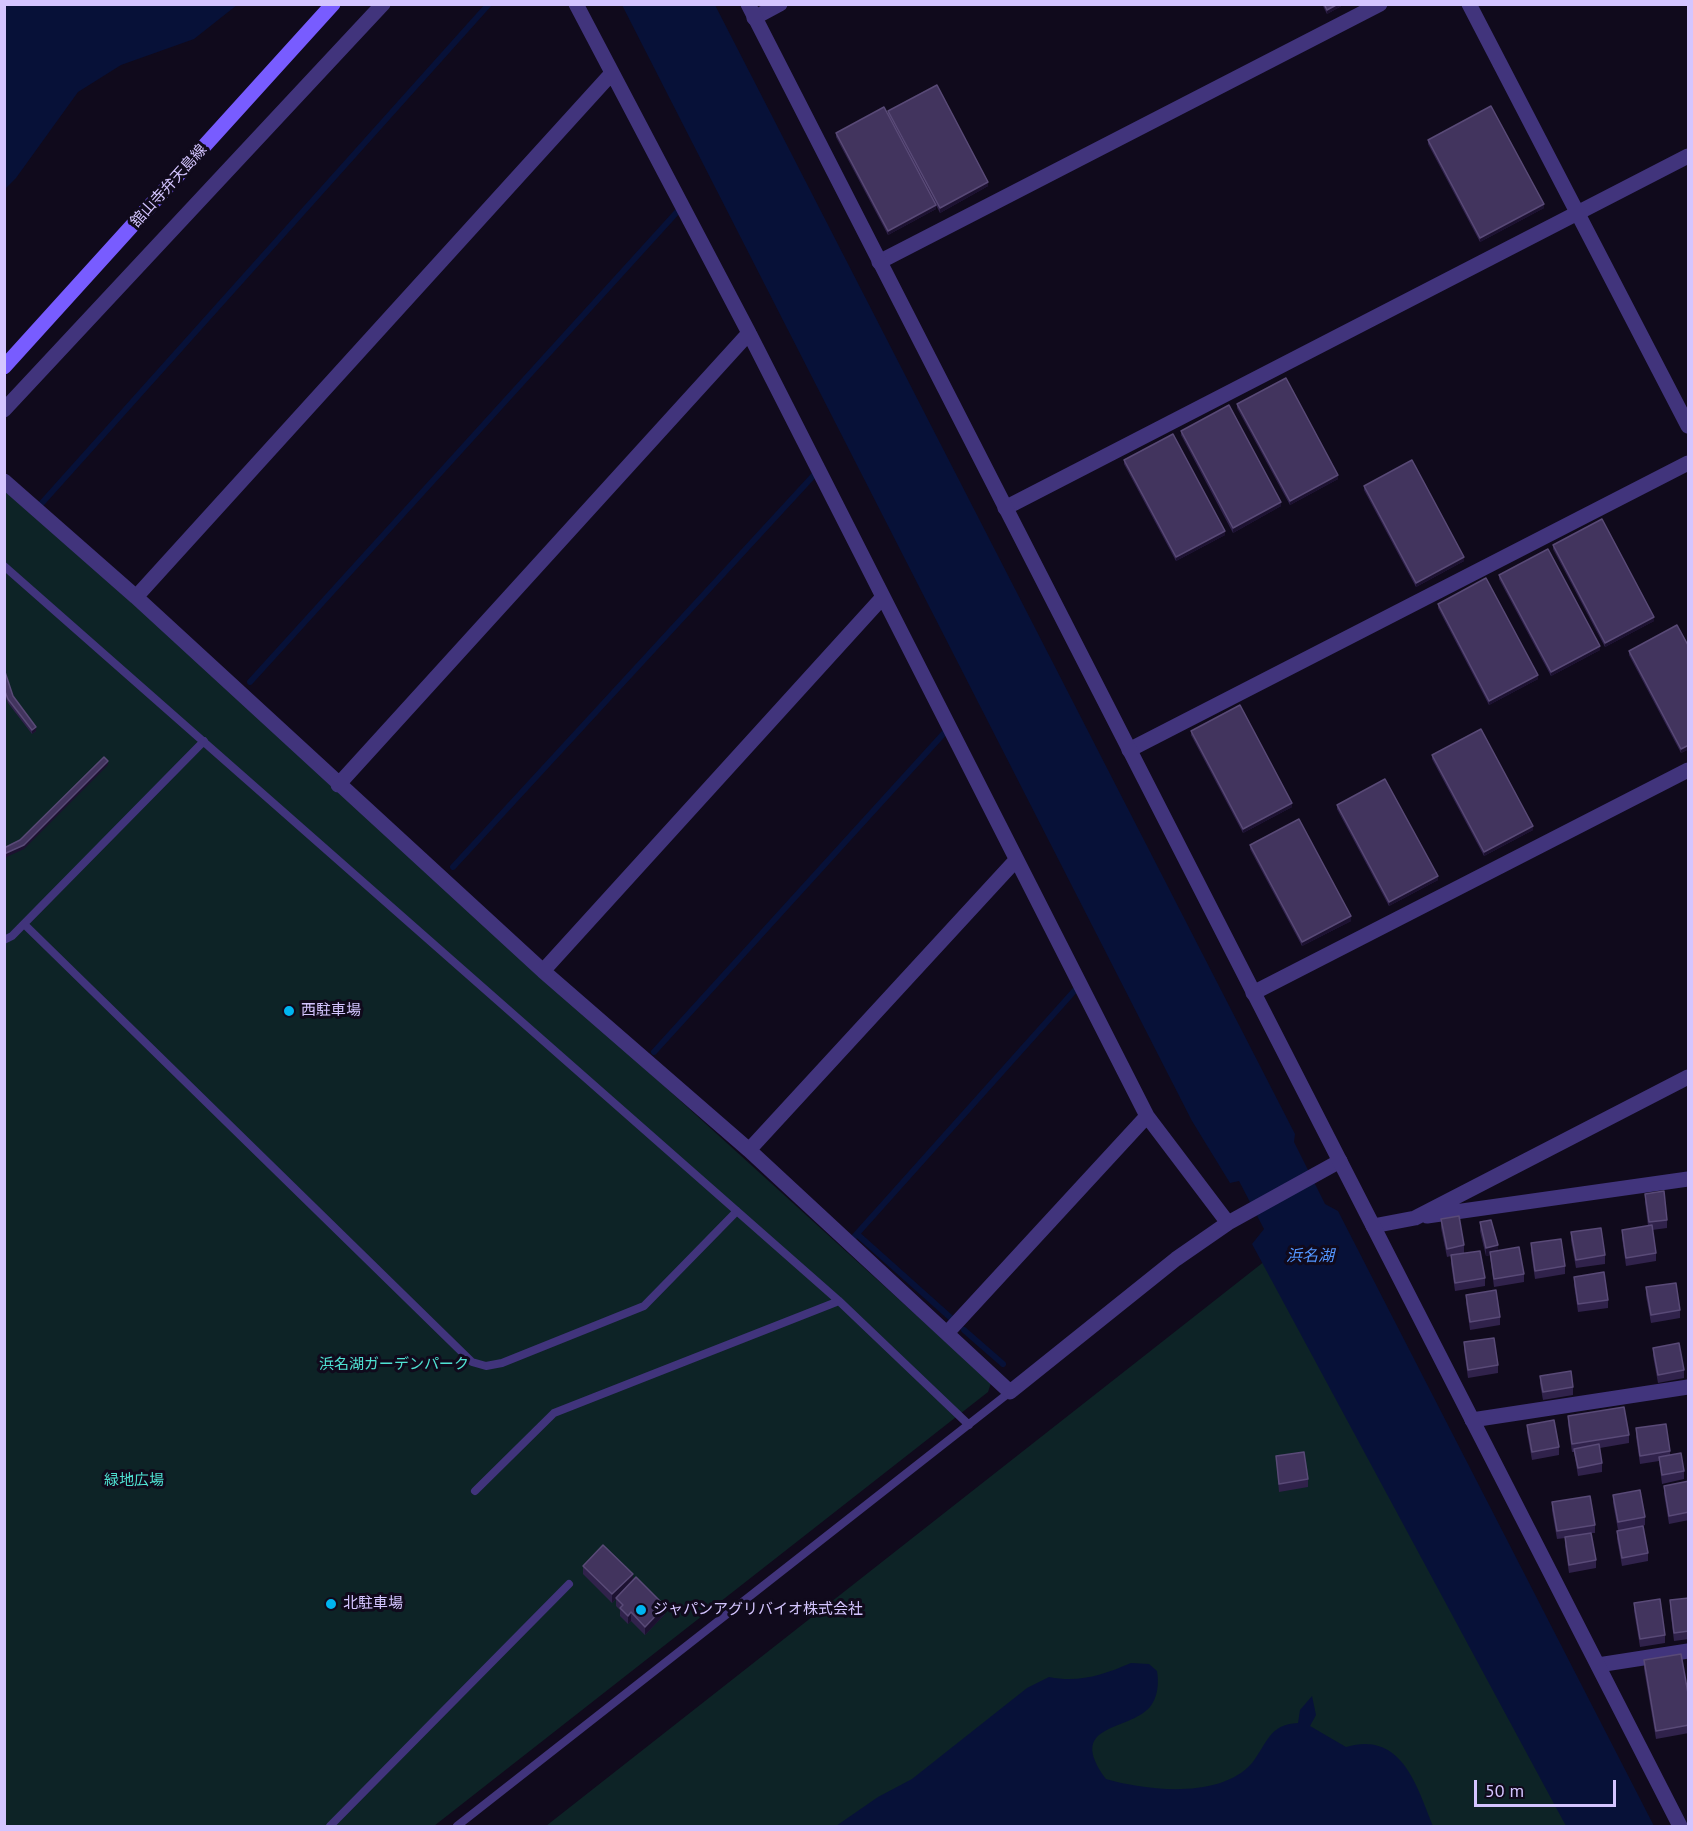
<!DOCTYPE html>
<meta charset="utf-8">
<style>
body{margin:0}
#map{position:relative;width:1693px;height:1831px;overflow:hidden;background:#100a1c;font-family:"PT Sans",sans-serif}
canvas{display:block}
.frame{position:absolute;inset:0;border:6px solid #d4c5ff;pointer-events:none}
.scale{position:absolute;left:1474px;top:1780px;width:142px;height:27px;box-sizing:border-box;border:3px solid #d4c5ff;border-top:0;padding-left:8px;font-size:18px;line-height:21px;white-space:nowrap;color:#d4c5ff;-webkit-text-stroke:4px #100a1c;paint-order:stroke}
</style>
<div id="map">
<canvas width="1693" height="1831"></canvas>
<div class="frame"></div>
<div class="scale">50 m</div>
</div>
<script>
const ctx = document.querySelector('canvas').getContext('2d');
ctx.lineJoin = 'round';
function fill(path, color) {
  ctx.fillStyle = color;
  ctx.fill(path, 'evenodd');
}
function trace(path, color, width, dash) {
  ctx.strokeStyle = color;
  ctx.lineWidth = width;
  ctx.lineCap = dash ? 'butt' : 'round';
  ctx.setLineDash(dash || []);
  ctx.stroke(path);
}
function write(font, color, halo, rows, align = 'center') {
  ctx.font = font + ' "PT Sans","Noto Sans JP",sans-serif';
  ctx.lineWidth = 6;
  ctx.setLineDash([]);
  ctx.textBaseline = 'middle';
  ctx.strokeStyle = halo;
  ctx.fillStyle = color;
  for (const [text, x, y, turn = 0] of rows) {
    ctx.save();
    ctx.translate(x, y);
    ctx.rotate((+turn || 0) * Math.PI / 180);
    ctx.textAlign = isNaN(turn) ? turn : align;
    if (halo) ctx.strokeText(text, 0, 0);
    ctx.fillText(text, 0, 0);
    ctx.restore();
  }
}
fill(new Path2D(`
 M 5,487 L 991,1383 L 988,1392 L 434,1826 L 5,1826 Z
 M 1284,1246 L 1600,1826 L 546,1826 Z`), '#0d2326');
fill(new Path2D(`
 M 5,4 L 237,4 L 237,5 L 194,39 L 121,65 L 78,92 L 16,178 L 5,189 Z
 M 622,5 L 715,5 L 1295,1134 L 1294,1142 L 1325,1204 L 1338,1211 L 1654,1826 L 1566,1826 L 1252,1244 L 1264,1229 L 1239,1181 L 1230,1183 L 1192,1121 Z
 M 1131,1663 L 1149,1664 L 1157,1671 C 1159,1683 1158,1697 1150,1707 C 1128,1732 1065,1723 1106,1779 C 1147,1791 1221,1799 1252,1763 C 1267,1744 1269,1724 1298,1723 L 1300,1710 L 1312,1696 L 1316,1715 L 1310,1726 L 1346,1747 C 1402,1730 1417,1787 1433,1826 L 836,1826 L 878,1797 L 912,1779 L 1027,1688 L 1049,1677 C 1079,1683 1103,1675 1131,1663 Z`), '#071138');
trace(new Path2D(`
 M 41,504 L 489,4
 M 250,682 L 677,212
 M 453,867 L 814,475
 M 654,1052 L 946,731
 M 857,1234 L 952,1319
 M 854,1237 L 1076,989
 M 964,1330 L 1003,1364`), '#071138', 6);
trace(new Path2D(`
 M 4,566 L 839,1301 L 969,1425
 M 24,924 L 472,1362 L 486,1366 L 502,1363 L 644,1306 L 737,1211
 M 4,940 L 12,936 L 204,741
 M 475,1491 L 554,1413 L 839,1301
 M 330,1826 L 569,1584
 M 457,1826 L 1010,1392`), '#41347c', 8);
trace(new Path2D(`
 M 576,4 L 749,333 L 1147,1116 L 1228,1223
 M 1469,4 L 1688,426
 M 754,18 L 780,4
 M 879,262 L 1380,4
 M 4,410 L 383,4
 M 4,481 L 136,597 L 543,971 L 749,1150 L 1010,1392 L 1176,1259 L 1228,1223 L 1340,1161
 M 1005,508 L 1688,156
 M 136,597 L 612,73
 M 1129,750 L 1688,463
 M 338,785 L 749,333
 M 543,971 L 882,598
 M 1253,993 L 1688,770
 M 749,1150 L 1016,860
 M 1427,1216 L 1688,1179
 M 1373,1226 L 1415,1218 L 1688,1077
 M 947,1333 L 1147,1116
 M 1472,1420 L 1688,1387
 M 1598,1665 L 1688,1651`), '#41347c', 15);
trace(new Path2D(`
 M 748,4 L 1680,1826`), '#41347c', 15);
trace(new Path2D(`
 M 4,367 L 333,4`), '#785cff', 15);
fill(new Path2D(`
 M 1322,4 L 1345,4 L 1327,14 Z
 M 888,111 L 988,186 L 940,213 L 936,205 L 936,209 L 888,235 L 836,137 L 836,133 L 888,115 Z
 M 1428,140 L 1544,208 L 1480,242 L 1428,144 Z
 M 1237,404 L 1338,479 L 1290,505 L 1237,408 Z
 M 1181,431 L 1281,506 L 1233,533 L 1181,435 Z
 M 1124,460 L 1225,535 L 1176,561 L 1124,464 Z
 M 1364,486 L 1464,561 L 1416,587 L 1364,490 Z
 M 1553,545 L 1654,621 L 1605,647 L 1553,549 Z
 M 1499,575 L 1600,650 L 1551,676 L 1499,579 Z
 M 1438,604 L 1538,679 L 1489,705 L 1438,608 Z
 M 1689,647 L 1689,749 L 1681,753 L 1629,655 L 1629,651 Z
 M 4,669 L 13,696 L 36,731 L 32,734 L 8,703 L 4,693 Z
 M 1191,731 L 1292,807 L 1243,833 L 1191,735 Z
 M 1432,755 L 1533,830 L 1484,856 L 1432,759 Z
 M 1337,805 L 1438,880 L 1389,906 L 1337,809 Z
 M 1250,845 L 1351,921 L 1302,946 L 1250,849 Z
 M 1645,1194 L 1667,1220 L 1667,1228 L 1652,1230 L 1656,1253 L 1656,1261 L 1626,1266 L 1622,1238 L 1622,1230 L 1648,1226 L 1645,1202 Z
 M 1441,1219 L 1464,1245 L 1464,1253 L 1485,1278 L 1485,1286 L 1455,1291 L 1451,1264 L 1451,1256 L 1447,1257 L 1441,1228 Z
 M 1480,1222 L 1498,1251 L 1524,1274 L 1524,1282 L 1494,1287 L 1490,1255 L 1486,1256 L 1480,1231 Z
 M 1571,1232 L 1605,1255 L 1605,1264 L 1576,1268 L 1571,1241 Z
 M 1531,1243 L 1565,1266 L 1565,1274 L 1535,1279 L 1531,1252 Z
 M 1574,1277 L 1608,1300 L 1608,1308 L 1578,1312 L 1574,1285 Z
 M 1646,1287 L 1680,1310 L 1680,1318 L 1651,1323 L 1646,1296 Z
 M 1466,1295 L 1500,1317 L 1500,1325 L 1470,1330 L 1466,1303 Z
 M 1464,1342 L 1498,1365 L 1498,1373 L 1468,1378 L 1464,1350 Z
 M 1653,1348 L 1684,1370 L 1684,1378 L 1658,1383 L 1653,1356 Z
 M 1540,1376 L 1573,1387 L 1573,1395 L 1543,1400 L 1540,1384 Z
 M 1568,1416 L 1629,1435 L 1629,1443 L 1600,1448 L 1602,1463 L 1602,1472 L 1578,1476 L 1574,1452 L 1572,1452 L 1568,1424 Z
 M 1527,1425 L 1559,1447 L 1559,1455 L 1532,1460 L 1527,1433 Z
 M 1636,1428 L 1670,1451 L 1670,1455 L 1684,1471 L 1684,1479 L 1662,1484 L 1659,1461 L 1640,1464 L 1636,1437 Z
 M 1276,1456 L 1308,1479 L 1308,1487 L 1279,1492 Z
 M 1689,1481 L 1689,1520 L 1669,1524 L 1664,1494 L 1664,1486 Z
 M 1613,1495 L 1645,1517 L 1645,1525 L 1643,1526 L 1648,1553 L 1648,1561 L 1622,1566 L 1617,1539 L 1617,1531 L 1618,1530 L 1613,1503 Z
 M 1552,1502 L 1595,1525 L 1595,1533 L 1591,1533 L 1596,1560 L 1596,1568 L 1569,1573 L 1565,1546 L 1565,1538 L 1557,1539 L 1552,1511 Z
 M 583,1566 L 633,1581 L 665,1614 L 645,1635 L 631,1621 L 628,1624 L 620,1616 L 620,1610 L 616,1606 L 616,1599 L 612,1603 L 583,1574 Z
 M 1689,1598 L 1689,1639 L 1674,1641 L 1670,1608 L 1670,1600 Z
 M 1634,1603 L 1665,1635 L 1665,1643 L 1640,1647 L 1634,1611 Z
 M 1644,1660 L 1689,1699 L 1689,1733 L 1656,1739 L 1644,1669 Z`), '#30224b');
fill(new Path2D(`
 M 1338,4 L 1345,4 L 1327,14 L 1327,10 Z
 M 988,182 L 988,186 L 940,213 L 940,208 Z
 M 1544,204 L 1544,208 L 1480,242 L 1480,238 Z
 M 936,205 L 936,209 L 888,235 L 888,231 Z
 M 1338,475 L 1338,479 L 1290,505 L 1290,501 Z
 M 1281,502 L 1281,506 L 1233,533 L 1233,528 Z
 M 1225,531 L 1225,535 L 1176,561 L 1176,557 Z
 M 1464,557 L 1464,561 L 1416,587 L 1416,583 Z
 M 1654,617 L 1654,621 L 1605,647 L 1605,643 Z
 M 1600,646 L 1600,650 L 1551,676 L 1551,672 Z
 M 1538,675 L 1538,679 L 1489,705 L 1489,701 Z
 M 36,727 L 36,731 L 32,734 L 32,730 Z
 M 1689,745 L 1689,749 L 1681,753 L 1681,749 Z
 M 108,761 L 108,765 L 24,849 L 4,858 L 4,854 Z
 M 1292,803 L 1292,807 L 1243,833 L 1243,829 Z
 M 1533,826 L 1533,830 L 1484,856 L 1484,852 Z
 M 1438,876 L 1438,880 L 1389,906 L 1389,902 Z
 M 1351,916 L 1351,921 L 1302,946 L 1302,942 Z
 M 1498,1245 L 1498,1253 L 1490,1252 L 1490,1255 L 1486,1256 L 1486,1248 Z
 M 633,1574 L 633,1582 L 612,1603 L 612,1594 Z
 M 665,1606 L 665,1614 L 645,1635 L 645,1627 Z
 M 631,1612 L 631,1621 L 628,1624 L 628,1616 Z`), '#1c1130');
const building = new Path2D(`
 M 1324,4 L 1338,4 L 1327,10 Z
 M 937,85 L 988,182 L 940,208 L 888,111 Z
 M 1491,106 L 1544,204 L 1480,238 L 1428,140 Z
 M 884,107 L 936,205 L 888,231 L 836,133 Z
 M 1286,378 L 1338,475 L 1290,501 L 1237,404 Z
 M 1229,405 L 1281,502 L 1233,528 L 1181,431 Z
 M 1173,434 L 1225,531 L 1176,557 L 1124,460 Z
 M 1412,460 L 1464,557 L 1416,583 L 1364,486 Z
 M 1602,519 L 1654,617 L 1605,643 L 1553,545 Z
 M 1548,549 L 1600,646 L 1551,672 L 1499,575 Z
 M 1486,578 L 1538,675 L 1489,701 L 1438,604 Z
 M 1677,625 L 1689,647 L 1689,745 L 1681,749 L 1629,651 Z
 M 4,669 L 13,696 L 36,727 L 32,730 L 8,699 L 4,689 Z
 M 1240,705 L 1292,803 L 1243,829 L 1191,731 Z
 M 1481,729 L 1533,826 L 1484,852 L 1432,755 Z
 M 104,757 L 108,761 L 24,845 L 4,854 L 4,848 L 20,840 Z
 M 1385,779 L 1438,876 L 1389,902 L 1337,805 Z
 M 1299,819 L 1351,916 L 1302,942 L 1250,845 Z
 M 1664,1191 L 1667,1220 L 1649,1222 L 1645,1194 Z
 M 1459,1216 L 1464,1245 L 1447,1249 L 1441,1219 Z
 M 1491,1220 L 1498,1245 L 1486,1248 L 1480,1222 Z
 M 1652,1225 L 1656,1253 L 1626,1258 L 1622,1230 Z
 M 1601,1228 L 1605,1255 L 1576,1260 L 1571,1232 Z
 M 1561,1239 L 1565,1266 L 1535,1271 L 1531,1243 Z
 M 1519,1247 L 1524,1274 L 1494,1279 L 1490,1252 Z
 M 1480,1251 L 1485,1278 L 1455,1283 L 1451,1255 Z
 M 1604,1272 L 1608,1300 L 1578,1304 L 1574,1277 Z
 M 1676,1283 L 1680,1310 L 1651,1315 L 1646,1287 Z
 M 1496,1290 L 1500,1317 L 1470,1322 L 1466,1295 Z
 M 1494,1338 L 1498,1365 L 1468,1370 L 1464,1342 Z
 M 1679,1343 L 1684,1370 L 1658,1375 L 1653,1348 Z
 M 1571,1371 L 1573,1387 L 1543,1392 L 1540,1376 Z
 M 1624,1407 L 1629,1435 L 1572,1444 L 1568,1416 Z
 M 1554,1420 L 1559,1447 L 1532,1452 L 1527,1425 Z
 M 1666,1424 L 1670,1451 L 1640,1456 L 1636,1428 Z
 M 1599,1444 L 1602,1463 L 1578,1468 L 1574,1449 Z
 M 1304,1452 L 1308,1479 L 1279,1484 L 1276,1456 Z
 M 1681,1453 L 1684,1471 L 1662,1475 L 1659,1457 Z
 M 1689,1481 L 1689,1512 L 1669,1516 L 1664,1486 Z
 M 1640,1490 L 1645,1517 L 1618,1522 L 1613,1495 Z
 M 1590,1496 L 1595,1525 L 1557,1531 L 1552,1502 Z
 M 1643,1526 L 1648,1553 L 1622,1558 L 1617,1531 Z
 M 1591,1533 L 1596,1560 L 1569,1565 L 1565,1537 Z
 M 603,1545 L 633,1574 L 612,1594 L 583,1566 Z
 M 636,1577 L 665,1606 L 645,1627 L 631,1612 L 628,1616 L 620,1608 L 623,1605 L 616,1598 Z
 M 1689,1598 L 1689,1631 L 1674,1633 L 1670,1600 Z
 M 1660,1599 L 1665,1635 L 1640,1639 L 1634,1603 Z
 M 1681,1654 L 1689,1699 L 1689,1725 L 1656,1731 L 1644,1660 Z`);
fill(building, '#42345e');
trace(building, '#594a77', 1.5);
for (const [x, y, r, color] of [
 [289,1011,6,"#00b5f0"],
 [331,1604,6,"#00b5f0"],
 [641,1610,6,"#00b5f0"]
]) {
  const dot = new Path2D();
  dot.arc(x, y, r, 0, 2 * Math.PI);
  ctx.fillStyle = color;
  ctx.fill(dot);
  trace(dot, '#100a1c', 2);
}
write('15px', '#d4c5ff', '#100a1c', [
 ["舘山寺弁天島線",169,186,-48]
]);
write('15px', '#d4c5ff', '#100a1c', [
 ["西駐車場",301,1011],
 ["北駐車場",343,1604],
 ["ジャパンアグリバイオ株式会社",653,1610]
], 'left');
write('15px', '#4fe1d2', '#100a1c', [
 ["浜名湖ガーデンパーク",394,1365],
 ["緑地広場",134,1481]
]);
write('italic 16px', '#5396ff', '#100a1c', [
 ["浜名湖",1310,1256]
]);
</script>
